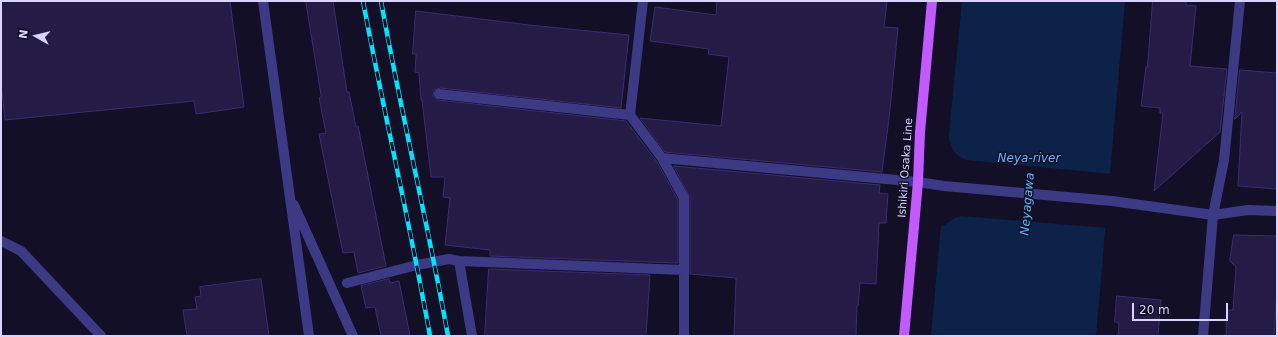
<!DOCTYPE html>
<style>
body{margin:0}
#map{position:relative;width:1278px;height:337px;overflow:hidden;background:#130f26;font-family:"DejaVu Sans",sans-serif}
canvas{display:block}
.frame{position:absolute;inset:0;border:2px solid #d9d4ff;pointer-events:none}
.north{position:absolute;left:16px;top:16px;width:40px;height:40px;-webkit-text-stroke:3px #130f26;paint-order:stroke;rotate:278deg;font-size:11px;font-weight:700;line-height:16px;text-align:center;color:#d9d4ff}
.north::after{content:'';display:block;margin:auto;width:14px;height:18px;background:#d9d4ff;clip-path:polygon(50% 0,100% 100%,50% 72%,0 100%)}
.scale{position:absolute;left:1132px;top:303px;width:96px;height:18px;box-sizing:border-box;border:2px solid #d9d4ff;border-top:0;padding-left:5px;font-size:12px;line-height:14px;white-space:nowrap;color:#d9d4ff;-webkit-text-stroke:3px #130f26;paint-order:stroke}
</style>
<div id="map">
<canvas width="1278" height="337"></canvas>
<div class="frame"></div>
<div class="north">N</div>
<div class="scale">20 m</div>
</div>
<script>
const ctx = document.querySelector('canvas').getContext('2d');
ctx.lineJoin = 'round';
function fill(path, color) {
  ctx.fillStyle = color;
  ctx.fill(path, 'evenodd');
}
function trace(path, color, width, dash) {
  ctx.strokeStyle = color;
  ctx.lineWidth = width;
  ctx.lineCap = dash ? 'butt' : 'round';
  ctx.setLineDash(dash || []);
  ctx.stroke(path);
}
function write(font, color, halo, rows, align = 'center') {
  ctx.font = font + ' "DejaVu Sans",sans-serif';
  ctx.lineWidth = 3;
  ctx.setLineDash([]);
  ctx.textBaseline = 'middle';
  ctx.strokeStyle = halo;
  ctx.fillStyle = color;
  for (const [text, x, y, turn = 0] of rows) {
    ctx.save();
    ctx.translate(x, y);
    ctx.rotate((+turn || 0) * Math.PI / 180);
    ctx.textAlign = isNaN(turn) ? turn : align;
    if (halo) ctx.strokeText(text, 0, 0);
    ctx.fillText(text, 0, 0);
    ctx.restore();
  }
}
fill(new Path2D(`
 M 962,1 L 1125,1 L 1096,336 L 931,336 L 949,134 Z`), '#0c2248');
fill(new Path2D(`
 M 947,134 L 953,150 L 958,156 L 966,160 L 1112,174 L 1107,228 L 961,216 L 955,218 L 943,226 L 939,225 Z`), '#130f26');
const building = new Path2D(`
 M 1,1 L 230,1 L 244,107 L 196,114 L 194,101 L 5,120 L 1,82 Z
 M 306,1 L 333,1 L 347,92 L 349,92 L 356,127 L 358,126 L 386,266 L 358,273 L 354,252 L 343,253 L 319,134 L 326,133 L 319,98 L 321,97 Z
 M 717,1 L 887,1 L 884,27 L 898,28 L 889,119 L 882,172 L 665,152 L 640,118 L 721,126 L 729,57 L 708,54 L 709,49 L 650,41 L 655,7 L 716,15 Z
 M 1153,1 L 1186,1 L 1186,5 L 1196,6 L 1190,66 L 1227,69 L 1220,132 L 1154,191 L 1163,113 L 1160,113 L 1160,108 L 1141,106 L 1146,67 L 1147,67 Z
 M 416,11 L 529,25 L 629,35 L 621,108 L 440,88 L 434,90 L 433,96 L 438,100 L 626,121 L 657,162 L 678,200 L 678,263 L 490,256 L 490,250 L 445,245 L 450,198 L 443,197 L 445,177 L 431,177 L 422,100 L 421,100 L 419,73 L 415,72 L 416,54 L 413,54 Z
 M 1240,70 L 1277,73 L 1277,189 L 1238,186 L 1242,112 L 1235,119 Z
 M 674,166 L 880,185 L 879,193 L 888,194 L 886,223 L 879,223 L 876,284 L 860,283 L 858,306 L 857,306 L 856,336 L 734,336 L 736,278 L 690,274 L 690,198 Z
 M 1234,235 L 1277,236 L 1277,290 L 1274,336 L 1226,336 L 1227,310 L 1233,310 L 1236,267 L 1230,261 Z
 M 489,269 L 650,275 L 646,336 L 485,336 Z
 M 261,279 L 269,336 L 187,336 L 183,310 L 197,309 L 195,297 L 201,296 L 200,287 Z
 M 389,279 L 390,283 L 399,281 L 410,336 L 381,336 L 375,307 L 366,308 L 361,286 Z
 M 1117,296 L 1161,300 L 1158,336 L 1118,336 L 1119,323 L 1115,322 Z`);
fill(building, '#241b47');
trace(building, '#3b2d73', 1);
trace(new Path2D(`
 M 263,1 L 309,336
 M 643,1 L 630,115 L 662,158 L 684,198 L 684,336
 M 439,94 L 630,115
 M 662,158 L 918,182 L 944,186 L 1112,201 L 1213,215 L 1248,210 L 1277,211
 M 294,205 L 353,336
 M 1,241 L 21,251 L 101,336
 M 347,283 L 417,265 L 449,259 L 459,261
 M 472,336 L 459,261 L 684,270
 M 1203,336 L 1213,215 L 1224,160 L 1240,1`), '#3d3a85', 10);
trace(new Path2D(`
 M 904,336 L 918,182 L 920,132 L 932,1`), '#c25bff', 10);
const rail = new Path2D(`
 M 363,1 C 384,113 410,224 430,336
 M 381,1 C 401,113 428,224 448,336`);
trace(rail, '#00e5ff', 4.5);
trace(rail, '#130f26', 3, [9]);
write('11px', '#d9d4ff', '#130f26', [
 ["Ishikiri Osaka Line",906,168,-86]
]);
write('italic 12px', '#62b6ff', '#130f26', [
 ["Neya-river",1029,159],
 ["Neyagawa",1028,204,-85]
]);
</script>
